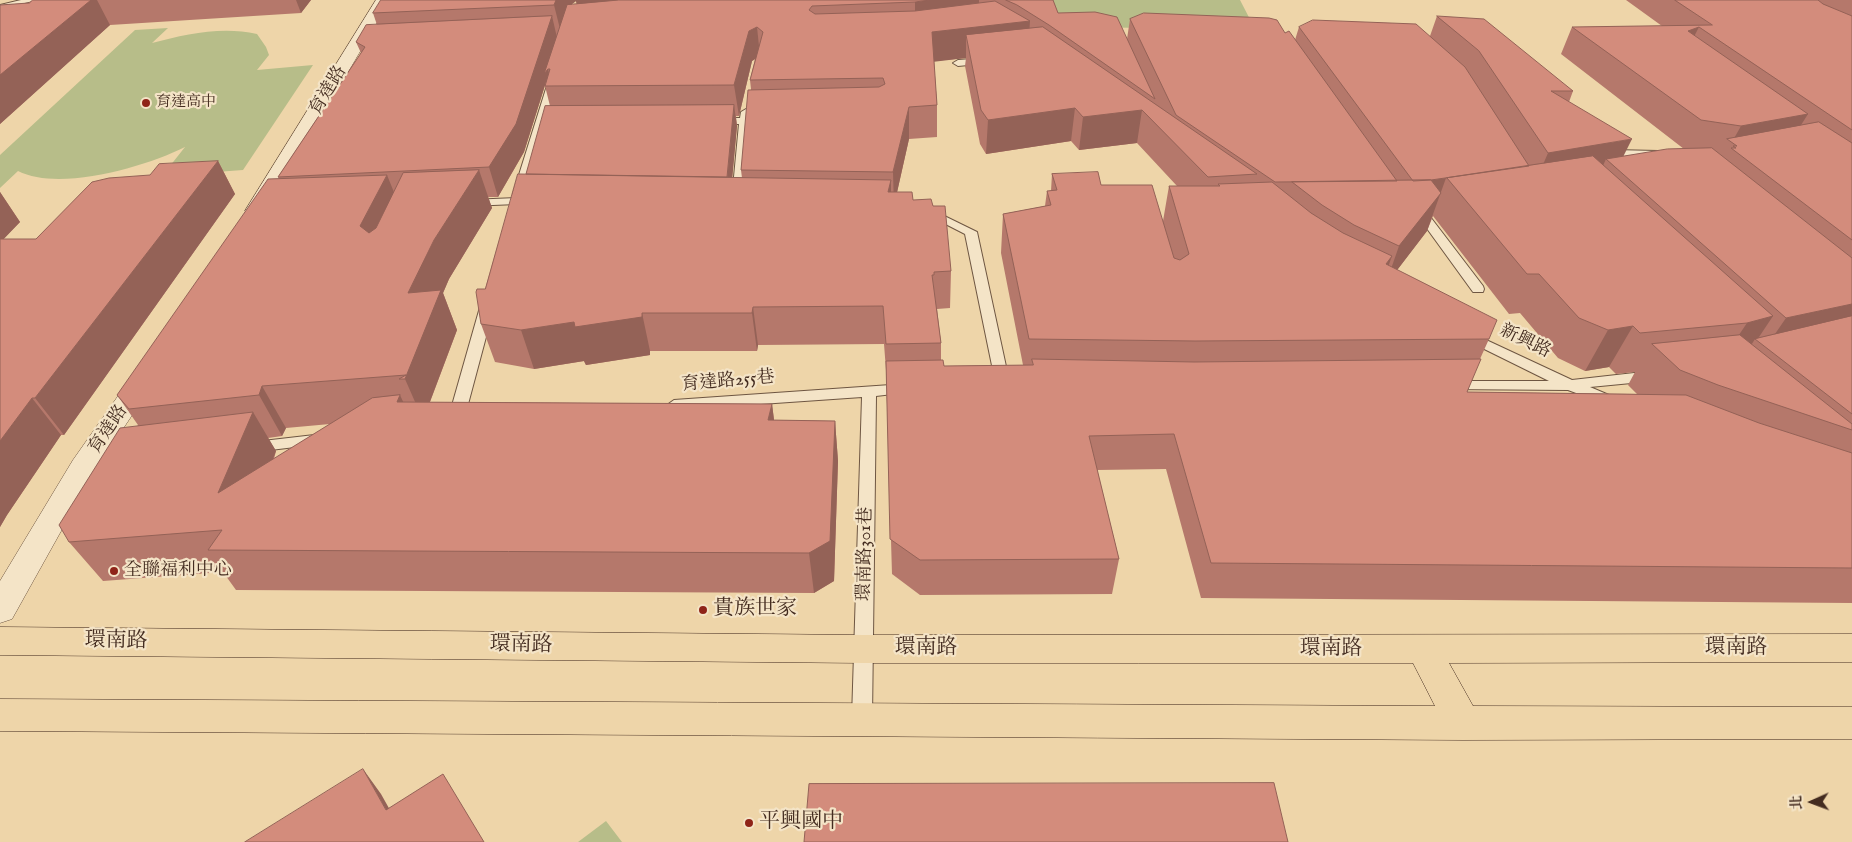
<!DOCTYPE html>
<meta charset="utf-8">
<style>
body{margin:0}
#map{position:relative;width:1852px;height:842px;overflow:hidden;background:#eed5a9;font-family:"IM FELL English","Noto Serif TC",serif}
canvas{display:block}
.north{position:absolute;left:1787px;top:777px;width:50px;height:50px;-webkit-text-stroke:4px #f4e4c7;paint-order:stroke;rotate:268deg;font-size:14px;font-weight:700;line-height:20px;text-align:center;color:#442c20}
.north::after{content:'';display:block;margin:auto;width:18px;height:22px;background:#442c20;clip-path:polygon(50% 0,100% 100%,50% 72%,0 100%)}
</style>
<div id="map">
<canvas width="1852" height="842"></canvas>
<div class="north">北</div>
</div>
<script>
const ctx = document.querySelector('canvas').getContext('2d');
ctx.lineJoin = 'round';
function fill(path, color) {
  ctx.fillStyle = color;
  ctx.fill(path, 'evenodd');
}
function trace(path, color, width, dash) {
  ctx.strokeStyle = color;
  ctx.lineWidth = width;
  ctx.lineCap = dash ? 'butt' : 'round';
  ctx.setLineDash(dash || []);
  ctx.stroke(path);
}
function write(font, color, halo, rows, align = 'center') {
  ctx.font = font + ' "IM FELL English","Noto Serif TC",serif';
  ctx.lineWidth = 4.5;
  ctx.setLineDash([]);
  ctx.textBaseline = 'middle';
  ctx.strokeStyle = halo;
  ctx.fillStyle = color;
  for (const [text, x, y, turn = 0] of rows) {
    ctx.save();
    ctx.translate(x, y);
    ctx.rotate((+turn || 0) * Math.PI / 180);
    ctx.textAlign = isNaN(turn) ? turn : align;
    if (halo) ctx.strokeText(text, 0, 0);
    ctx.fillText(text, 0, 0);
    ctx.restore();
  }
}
fill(new Path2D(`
 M 1048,0 L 1240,0 L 1255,29 L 1056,27 Z
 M 168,28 L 152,43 C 186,34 222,26 257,34 L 266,47 L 269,55 L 257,70 L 313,65 L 243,170 L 162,176 L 185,147 C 145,167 59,192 18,171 L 0,188 L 0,155 L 135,30 Z
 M 606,821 L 622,842 L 578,842 Z`), '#b7bd89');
const service = new Path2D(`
 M 21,0 L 37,0 L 0,9 L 0,5 Z
 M 986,58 L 991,61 L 989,63 L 958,66 L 953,63 L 958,60 Z
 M 554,76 L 559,79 L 525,194 L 523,196 L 515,196 L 513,194 L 549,79 Z
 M 746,109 L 751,112 L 744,198 L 738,201 L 732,198 L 739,124 L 716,124 L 711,121 L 716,118 L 740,118 L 741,112 Z
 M 1607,147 L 1613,150 L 1658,151 L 1663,154 L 1658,157 L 1610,156 L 1602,150 Z
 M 517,198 L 537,205 L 531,208 L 517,204 L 469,206 L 463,203 L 469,200 Z
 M 928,208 L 977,232 L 1010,385 L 1008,388 L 998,388 L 996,385 L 965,234 L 924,213 L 924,209 Z
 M 1421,209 L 1425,210 L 1483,286 L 1484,289 L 1483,292 L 1473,292 L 1415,212 Z
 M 487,303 L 494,307 L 463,423 L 460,427 L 450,427 L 447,423 L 480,307 Z
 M 1469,332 L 1572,380 L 1652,371 L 1659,376 L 1652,381 L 1590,387 L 1616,398 L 1618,401 L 1611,406 L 1568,390 L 1446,389 L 1444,386 L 1446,383 L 1451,381 L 1549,381 L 1464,339 L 1462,336 Z
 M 905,384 L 912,389 L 910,392 L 876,396 L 872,718 L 869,724 L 862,727 L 855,724 L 852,718 L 862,397 L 674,410 L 667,405 L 674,400 Z
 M 323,434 L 328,435 L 331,439 L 328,443 L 254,452 L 249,451 L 246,447 L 249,443 L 254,442 Z`);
const tertiary = new Path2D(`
 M 376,0 L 390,0 L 267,211 L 263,215 L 256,217 L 249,215 L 245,211 Z
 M 146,367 L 155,369 L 159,375 L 94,472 L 12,619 L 0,623 L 0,581 L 73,460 L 137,369 Z`);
const primary = new Path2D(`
 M 0,627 L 864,635 L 1852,634 L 1852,662 L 1449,663 L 1473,706 L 1852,707 L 1852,739 L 1463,740 L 0,731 L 0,699 L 1435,706 L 1413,663 L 864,663 L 0,655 Z`);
trace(service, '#6e5642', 2);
trace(tertiary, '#6e5642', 1);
trace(primary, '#442c20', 1);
fill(service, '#f4e4c7');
fill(tertiary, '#f4e4c7');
fill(primary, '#eed5a9');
fill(new Path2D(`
 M 33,0 L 311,0 L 301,13 L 110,25 L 0,124 L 0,5 L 29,3 Z
 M 381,0 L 1053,0 L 1058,13 L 1127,39 L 1130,19 L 1285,33 L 1295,40 L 1299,27 L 1430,36 L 1437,16 L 1573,91 L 1569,102 L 1624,156 L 1684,149 L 1561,54 L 1572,27 L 1662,26 L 1626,0 L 1852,0 L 1852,603 L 1201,598 L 1166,469 L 1097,470 L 1119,559 L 1112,594 L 920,595 L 892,574 L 886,370 L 884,344 L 758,345 L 757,351 L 650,351 L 650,355 L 586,365 L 584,361 L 534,369 L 495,362 L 481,324 L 485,289 L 550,106 L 545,86 L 546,82 L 524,152 L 498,197 L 488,197 L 492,208 L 449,279 L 443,293 L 457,330 L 430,402 L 772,404 L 774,420 L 835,421 L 838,461 L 834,581 L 814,593 L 236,590 L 223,572 L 103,581 L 69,542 L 138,425 L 117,395 L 279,179 L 278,177 L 361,53 L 356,42 L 377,25 L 373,13 ZM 576,1 L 577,4 L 572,5 L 572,4 ZM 966,58 L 965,66 L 980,144 L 986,154 L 1071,141 L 1079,150 L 1137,143 L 1177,186 L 1169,186 L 1163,221 L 1101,185 L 1052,174 L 1051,191 L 1047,191 L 1045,206 L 1003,214 L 1001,253 L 1023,365 L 944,366 L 941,360 L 941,343 L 937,309 L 950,308 L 951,271 L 913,200 L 897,192 L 909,139 L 937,137 L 937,105 L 934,61 ZM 755,59 L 750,80 L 751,89 L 741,170 L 742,178 L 732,177 L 737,126 L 736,116 L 739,116 L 752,61 ZM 1433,216 L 1509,314 L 1520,313 L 1558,358 L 1585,371 L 1609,367 L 1616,374 L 1635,372 L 1628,385 L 1637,394 L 1467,392 L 1480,359 L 1489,339 L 1397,270 L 1427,231 ZM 330,424 L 274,459 L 276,451 L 268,438 L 282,436 L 286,428 Z
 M 218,161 L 235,194 L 64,435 L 61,435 L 7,515 L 0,527 L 0,192 L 20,222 L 3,239 L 36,239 L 150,175 Z`), '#b5786b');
fill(new Path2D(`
 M 91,0 L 97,0 L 110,25 L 0,124 L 0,75 Z
 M 296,0 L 311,0 L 301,13 Z
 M 556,0 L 742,0 L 581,24 L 576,1 L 572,4 L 568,25 L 561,33 L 554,5 Z
 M 930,0 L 979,0 L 979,22 L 915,30 L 915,2 Z
 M 552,16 L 558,42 L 548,69 L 552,86 L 546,82 L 524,152 L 498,197 L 489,167 Z
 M 1030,21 L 1028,50 L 966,35 L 966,58 L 932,62 L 932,32 Z
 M 757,27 L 760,56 L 752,61 L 739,116 L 734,85 L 749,31 Z
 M 1699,27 L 1685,54 L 1688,31 Z
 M 734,105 L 737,126 L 730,203 L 727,181 Z
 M 909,107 L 909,139 L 894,206 L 893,172 Z
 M 1075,108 L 1071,141 L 986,154 L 988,120 Z
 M 1142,110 L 1137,143 L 1079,150 L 1083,117 Z
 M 1808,114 L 1789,144 L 1737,146 L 1732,142 L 1741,126 Z
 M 1632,139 L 1617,169 L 1606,159 L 1597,179 L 1532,190 L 1548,153 Z
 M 218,161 L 235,194 L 64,435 L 35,398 Z
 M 479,170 L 492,208 L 449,279 L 443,293 L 457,330 L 423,420 L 405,379 L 408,293 L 434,240 Z
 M 387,175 L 402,212 L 376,265 L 360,226 Z
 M 1446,178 L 1427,231 L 1385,286 L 1399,246 L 1414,183 Z
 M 891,180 L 891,215 L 888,192 Z
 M 0,192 L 20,222 L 0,243 Z
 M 1392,256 L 1378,295 L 1386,264 Z
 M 1852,304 L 1852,332 L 1766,347 L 1786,318 Z
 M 753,307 L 758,345 L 757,351 L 752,313 Z
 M 642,313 L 650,351 L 650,355 L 586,365 L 584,361 L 534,369 L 521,330 L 574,322 Z
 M 1773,316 L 1757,340 L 1755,339 L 1743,358 L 1720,363 L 1747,323 Z
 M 1633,326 L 1609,367 L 1585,371 L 1608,330 Z
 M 262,386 L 286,428 L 282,436 L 259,395 Z
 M 400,395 L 418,434 L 397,402 Z
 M 32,398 L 61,435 L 7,515 L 0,527 L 0,441 Z
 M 772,404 L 777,444 L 768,420 Z
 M 253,412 L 276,451 L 245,532 L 218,493 Z
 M 835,421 L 838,461 L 834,581 L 814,593 L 809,553 Z
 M 363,769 L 381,794 L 404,835 L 386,810 Z`), '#946257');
const building = new Path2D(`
 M 33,0 L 91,0 L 0,75 L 0,5 L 29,3 Z
 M 381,0 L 556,0 L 554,5 L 373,13 Z
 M 619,0 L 930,0 L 915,2 L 812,6 L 809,10 L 815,14 L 915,11 L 995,1 L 1030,21 L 932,32 L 937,105 L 909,107 L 893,172 L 741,170 L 748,90 L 879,87 L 885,84 L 883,78 L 750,80 L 763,32 L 757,27 L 749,31 L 734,85 L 545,86 L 550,69 L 548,69 L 544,74 L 567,5 Z
 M 1006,0 L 1053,0 L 1058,13 L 1095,12 L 1117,17 L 1155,99 L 1049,25 L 1017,5 Z
 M 1675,0 L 1818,0 L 1823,4 L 1852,16 L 1852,130 L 1699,27 L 1688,31 L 1808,114 L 1741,126 L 1701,120 L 1572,27 L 1712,25 Z
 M 1144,13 L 1269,18 L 1277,20 L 1285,33 L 1289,31 L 1397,181 L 1275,182 L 1176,115 L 1130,19 Z
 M 552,16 L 516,124 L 489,167 L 278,177 L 365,47 L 356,42 L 366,25 Z
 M 1437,16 L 1484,19 L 1573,91 L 1551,91 L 1632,139 L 1548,153 L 1479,51 Z
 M 1313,20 L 1416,24 L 1465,67 L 1529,166 L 1431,180 L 1413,181 L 1299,27 Z
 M 1043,27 L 1257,174 L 1208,177 L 1142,110 L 1083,117 L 1075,108 L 988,120 L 981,110 L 966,35 Z
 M 734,105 L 727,177 L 526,174 L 545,106 Z
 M 1819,122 L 1852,143 L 1852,240 L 1731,148 L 1736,148 L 1733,146 L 1737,146 L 1727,139 Z
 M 1712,148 L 1852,258 L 1852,304 L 1786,318 L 1606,159 L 1667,149 Z
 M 1593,156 L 1773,316 L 1747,323 L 1640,333 L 1633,326 L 1608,330 L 1579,318 L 1539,274 L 1527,274 L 1447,178 Z
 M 218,161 L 35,398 L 32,398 L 0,441 L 0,239 L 36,239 L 92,182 L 109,178 L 150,175 L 159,164 Z
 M 479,170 L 434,240 L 408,293 L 441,290 L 405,379 L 399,379 L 406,375 L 262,386 L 259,395 L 129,409 L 117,395 L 268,179 L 387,175 L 360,226 L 369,233 L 376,228 L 403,173 Z
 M 1098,172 L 1101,185 L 1152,185 L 1174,258 L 1180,260 L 1189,254 L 1169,186 L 1220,186 L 1218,184 L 1272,182 L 1311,213 L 1343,233 L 1392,256 L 1386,264 L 1497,320 L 1489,339 L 1195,341 L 1029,339 L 1003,214 L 1051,205 L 1047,191 L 1057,190 L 1052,174 Z
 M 518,174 L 891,180 L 888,192 L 912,192 L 913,200 L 931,199 L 933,206 L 945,206 L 951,271 L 934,272 L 934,275 L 932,275 L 941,343 L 886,344 L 883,306 L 753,307 L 752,313 L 642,313 L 642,317 L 575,327 L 574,322 L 521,330 L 481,324 L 476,292 L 477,289 L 485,289 Z
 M 1431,180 L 1441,193 L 1399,246 L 1354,225 L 1322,205 L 1292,182 Z
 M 1852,316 L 1852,414 L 1755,339 Z
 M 1740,335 L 1852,424 L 1852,430 L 1718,385 L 1680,370 L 1652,344 Z
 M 1032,359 L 1194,362 L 1481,359 L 1467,392 L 1686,395 L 1759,423 L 1852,453 L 1852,568 L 1211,563 L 1174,434 L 1089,436 L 1119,559 L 920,560 L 890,539 L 886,361 L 943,360 L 944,366 L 1033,365 Z
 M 400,395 L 397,402 L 772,404 L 768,420 L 835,421 L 830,541 L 809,553 L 208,550 L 222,530 L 69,542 L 59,525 L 120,428 L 253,412 L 218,493 L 372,398 Z
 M 363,769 L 386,810 L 443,774 L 484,842 L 245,842 Z
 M 1274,783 L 1288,842 L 804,842 L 809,784 Z`);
fill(building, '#d38c7c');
trace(building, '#946257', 1);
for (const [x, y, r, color] of [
 [146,103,5,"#8f2418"],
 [114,571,5,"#8f2418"],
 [703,610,5,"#8f2418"],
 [749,823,5,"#8f2418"]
]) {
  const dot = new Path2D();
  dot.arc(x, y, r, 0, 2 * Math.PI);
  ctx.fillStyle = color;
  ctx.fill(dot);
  trace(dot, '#f4e4c7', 2);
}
write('15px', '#442c20', '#f4e4c7', [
 ["育達高中",156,103]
], 'left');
write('18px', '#442c20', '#f4e4c7', [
 ["育達路",329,91,-59],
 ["新興路",1525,342,26],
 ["育達路255巷",728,382,-5],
 ["育達路",109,430,-56],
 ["環南路301巷",866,554,-89]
]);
write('18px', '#442c20', '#f4e4c7', [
 ["全聯福利中心",124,571]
], 'left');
write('21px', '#442c20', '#f4e4c7', [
 ["貴族世家",713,610],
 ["平興國中",759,823]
], 'left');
write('21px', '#442c20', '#f4e4c7', [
 ["環南路",116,642,1],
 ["環南路",521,646,1],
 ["環南路",926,649],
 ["環南路",1736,649],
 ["環南路",1331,650]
]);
</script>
